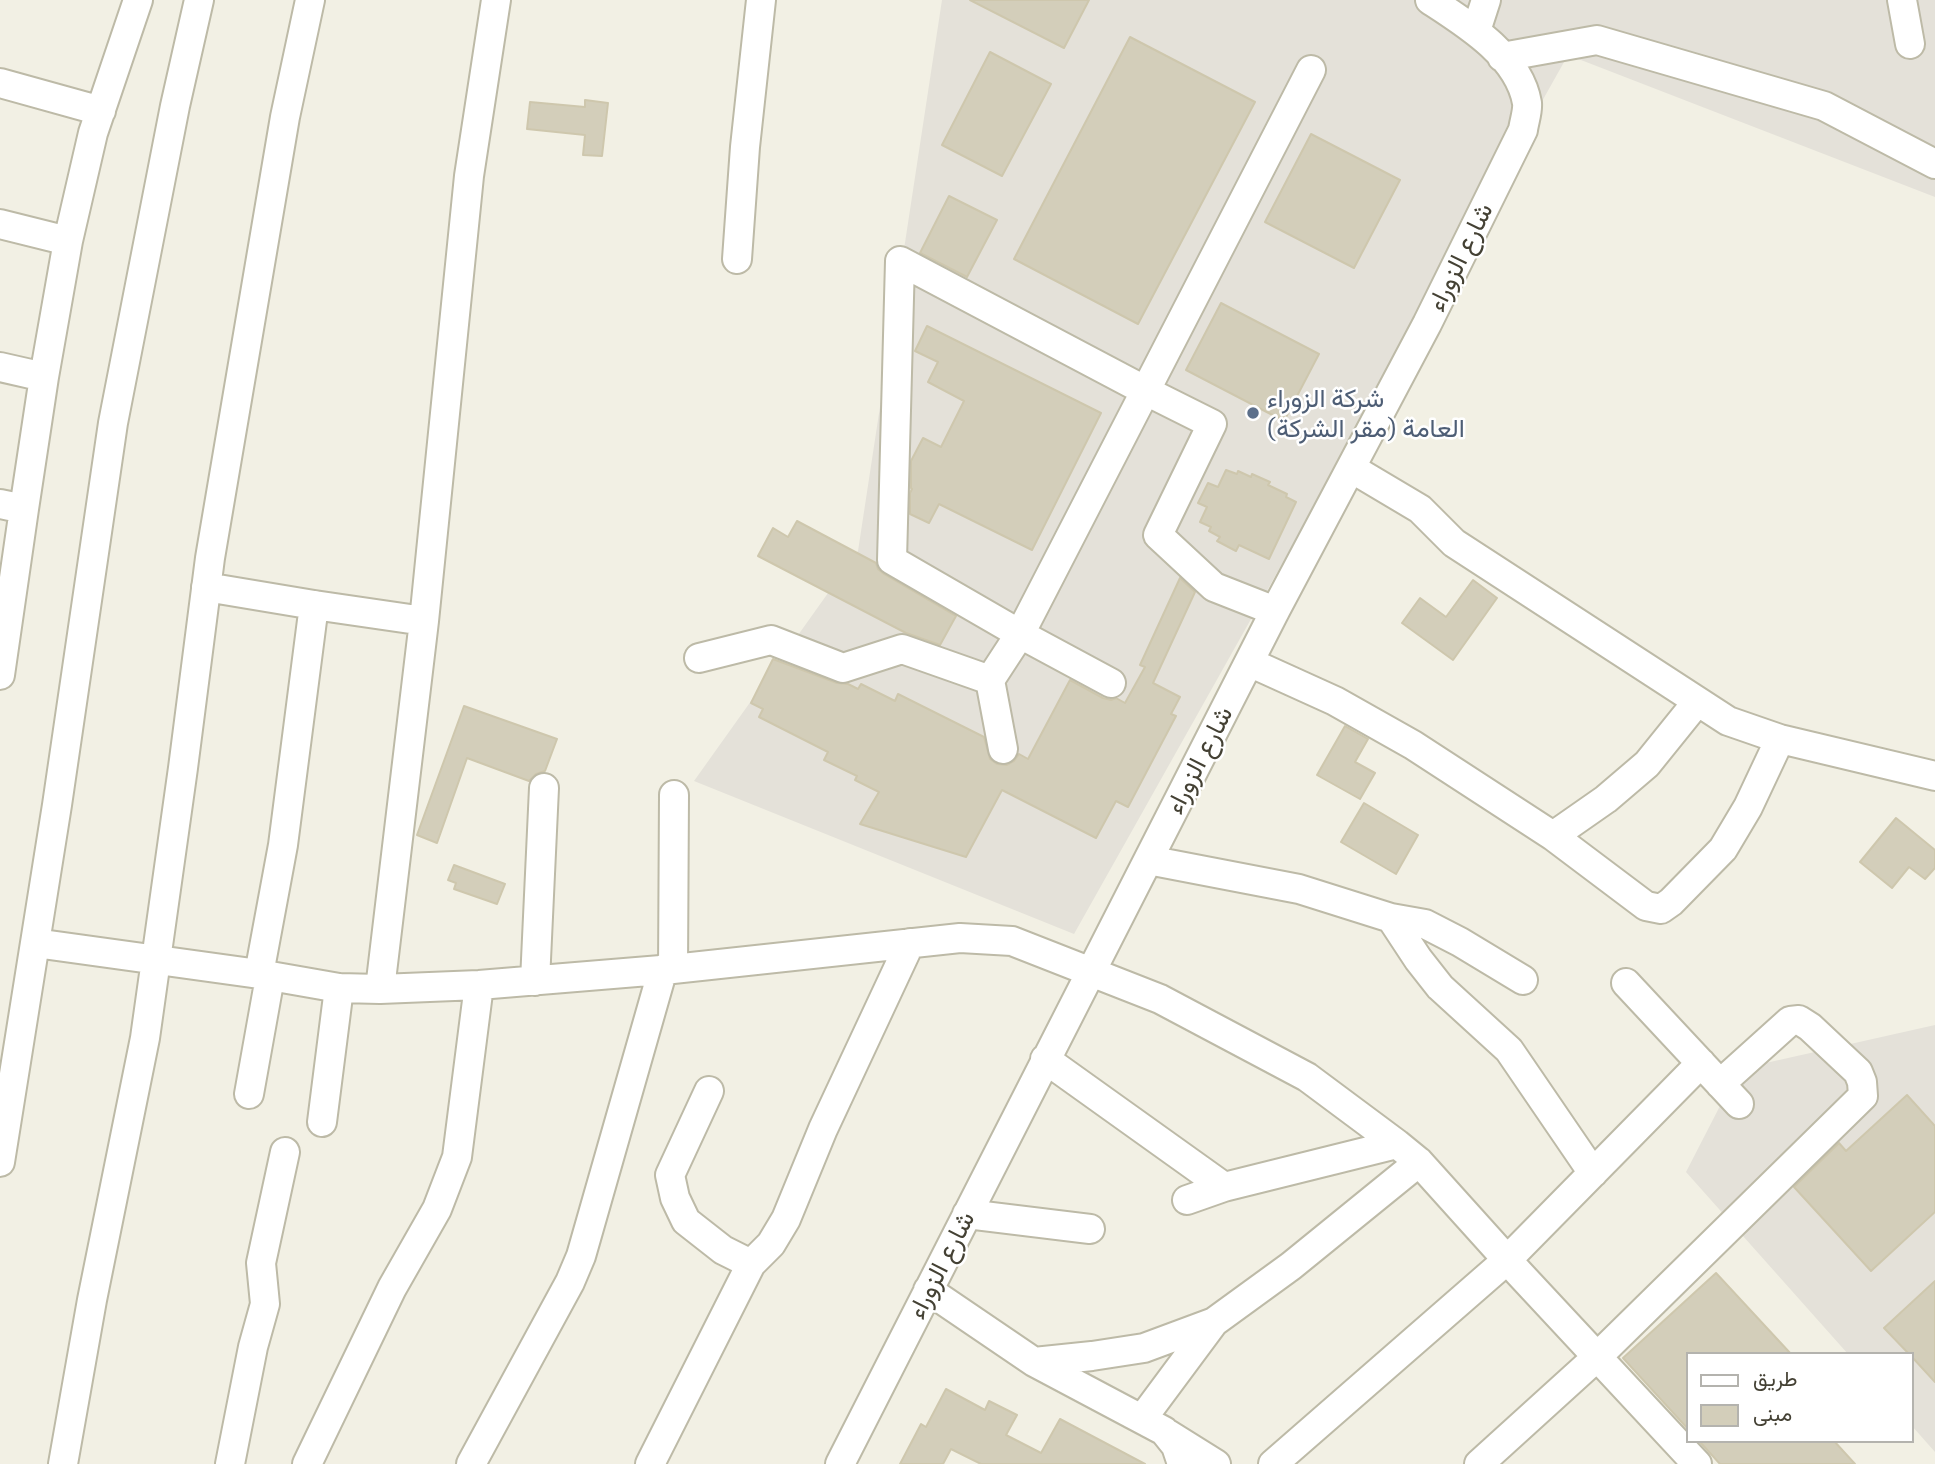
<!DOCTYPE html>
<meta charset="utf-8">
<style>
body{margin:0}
#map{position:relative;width:1935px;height:1464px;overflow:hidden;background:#f2f0e4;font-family:"Exo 2",Vazirmatn,sans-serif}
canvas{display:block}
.legend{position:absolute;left:1686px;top:1352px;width:228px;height:91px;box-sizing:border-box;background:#fff;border:2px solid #b4b3ae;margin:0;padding:9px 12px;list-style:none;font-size:21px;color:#444134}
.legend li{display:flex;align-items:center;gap:14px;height:35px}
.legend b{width:35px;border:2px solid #b4b3ae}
</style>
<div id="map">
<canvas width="1935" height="1464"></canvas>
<ul class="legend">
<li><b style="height:9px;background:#fff"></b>طريق</li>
<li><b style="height:19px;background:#d3ceba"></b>مبنى</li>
</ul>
</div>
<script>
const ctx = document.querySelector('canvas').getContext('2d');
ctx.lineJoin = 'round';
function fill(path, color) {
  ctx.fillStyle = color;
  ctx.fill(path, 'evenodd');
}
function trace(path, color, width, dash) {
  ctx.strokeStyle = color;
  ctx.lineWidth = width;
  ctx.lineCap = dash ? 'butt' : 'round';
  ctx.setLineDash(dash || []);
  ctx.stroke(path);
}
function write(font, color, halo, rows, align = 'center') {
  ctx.font = font + ' "Exo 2",Vazirmatn,sans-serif';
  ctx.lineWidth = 5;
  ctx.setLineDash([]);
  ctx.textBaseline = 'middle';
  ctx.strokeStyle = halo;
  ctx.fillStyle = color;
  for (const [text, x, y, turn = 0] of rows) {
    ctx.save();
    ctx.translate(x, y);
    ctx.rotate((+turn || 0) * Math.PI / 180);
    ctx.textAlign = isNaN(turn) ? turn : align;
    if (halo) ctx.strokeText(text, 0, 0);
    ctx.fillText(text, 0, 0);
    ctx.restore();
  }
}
fill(new Path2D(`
 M 942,0 L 1935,0 L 1935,197 L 1568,55 L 1074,934 L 694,781 L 858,551 Z
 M 1935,1025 L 1935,1452 L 1912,1426 L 1912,1354 L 1848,1354 L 1686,1172 L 1739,1069 Z`), '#e4e1d9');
const building = new Path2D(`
 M 970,0 L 1089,0 L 1064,48 Z
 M 1130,37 L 1255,102 L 1138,324 L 1014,259 Z
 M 990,52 L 1051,84 L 1002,176 L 942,145 Z
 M 585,100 L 608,103 L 602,156 L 583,155 L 585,135 L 527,129 L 530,102 L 585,107 Z
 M 1311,134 L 1400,180 L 1354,268 L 1265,222 Z
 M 949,196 L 997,220 L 967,277 L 920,253 Z
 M 1221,303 L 1319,354 L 1284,421 L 1186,370 Z
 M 927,326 L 1101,413 L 1032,550 L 939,504 L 929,523 L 910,514 L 910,493 L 912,489 L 911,488 L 911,461 L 923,438 L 941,447 L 964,401 L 928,382 L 938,362 L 915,351 Z
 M 1226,470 L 1237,474 L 1238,471 L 1251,477 L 1252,474 L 1270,482 L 1268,485 L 1287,494 L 1286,497 L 1296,502 L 1269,559 L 1239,545 L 1236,551 L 1217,541 L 1220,537 L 1209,531 L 1211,527 L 1200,522 L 1207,507 L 1198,503 L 1208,483 L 1218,487 Z
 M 797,521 L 876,563 L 878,569 L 884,574 L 956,616 L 940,645 L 906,633 L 758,556 L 773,528 L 788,537 Z
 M 1180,578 L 1195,592 L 1153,683 L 1180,697 L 1171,714 L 1176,716 L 1128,807 L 1116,801 L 1096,838 L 1002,790 L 966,857 L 860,824 L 879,792 L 855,780 L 857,776 L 824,760 L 828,752 L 759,717 L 763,709 L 751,703 L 773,659 L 837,683 L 848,684 L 858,689 L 861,684 L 895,701 L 898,694 L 984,737 L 990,759 L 997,764 L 1007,765 L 1014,761 L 1019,754 L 1028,759 L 1070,680 L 1103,698 L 1111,700 L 1116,698 L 1125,703 L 1145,667 L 1140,665 Z
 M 1473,580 L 1497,598 L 1453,660 L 1402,623 L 1420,598 L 1446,617 Z
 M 464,706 L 557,739 L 545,771 L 536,774 L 529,781 L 467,758 L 437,843 L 417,835 Z
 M 1345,726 L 1368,739 L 1355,762 L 1375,773 L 1360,799 L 1317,775 Z
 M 1364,803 L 1418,835 L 1396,874 L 1341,842 Z
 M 1896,818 L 1935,850 L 1935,868 L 1925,879 L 1909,867 L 1892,888 L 1860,862 Z
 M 454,865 L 505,884 L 497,904 L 454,889 L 456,883 L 448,880 Z
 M 1907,1095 L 1935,1126 L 1935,1212 L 1871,1271 L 1794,1187 L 1839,1143 L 1846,1151 Z
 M 1716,1273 L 1791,1354 L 1688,1354 L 1688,1429 L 1623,1358 Z
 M 1935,1281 L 1935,1382 L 1912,1357 L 1912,1354 L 1909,1354 L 1884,1328 Z
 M 946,1389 L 985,1410 L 989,1401 L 1017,1415 L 1006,1435 L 1041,1453 L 1060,1419 L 1145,1464 L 981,1464 L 951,1449 L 943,1464 L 900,1464 L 921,1424 L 926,1427 Z
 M 1699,1441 L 1834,1441 L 1855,1464 L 1720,1464 Z`);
fill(building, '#d3ceba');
trace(building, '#cec7ad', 2);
const minor = new Path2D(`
 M 1902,0 L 1910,44
 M 1476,31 L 1486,0
 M 1502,57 L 1597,40 L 1824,106 L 1935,164
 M 0,83 L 101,111
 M 0,224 L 68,241
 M 737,259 L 745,147 L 761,0
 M 0,367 L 44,377 L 24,509
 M 44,377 L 68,241 L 93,133 L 138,0
 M 1351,468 L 1420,509 L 1454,543 L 1728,721 L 1780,739 L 1935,776
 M 0,504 L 24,509 L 0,675
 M 206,587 L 314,605 L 424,621
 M 699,658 L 771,640 L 843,668 L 902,649 L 990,680
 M 1249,662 L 1335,701 L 1413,745 L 1553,836 L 1646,906 L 1661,909 L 1671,902 L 1723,849 L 1748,807 L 1780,739
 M 1111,683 L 1020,634 L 892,560 L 900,261 L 1144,390 L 1212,424 L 1158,535 L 1214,587 L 1275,611
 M 1003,749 L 990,680 L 1020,634 L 1311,70
 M 1553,836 L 1606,799 L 1647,764 L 1697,702
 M 1148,860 L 1299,889 L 1391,918 L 1425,924 L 1460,942 L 1523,980
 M 1391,918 L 1418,959 L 1440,987 L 1509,1050 L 1593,1173
 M 35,943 L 259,974 L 339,988 L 380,989 L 479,985 L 673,969 L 960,938 L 1012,941 L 1160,999 L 1307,1077 L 1397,1144 L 1419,1162 L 1519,1273 L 1697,1464
 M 673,969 L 674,795
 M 259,974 L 283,845 L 314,605
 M 535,981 L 544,788
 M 1626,983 L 1739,1104
 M 380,989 L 424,621 L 469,176 L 496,0
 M 1045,1059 L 1224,1187
 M 709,1091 L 670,1175 L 675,1198 L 686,1221 L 723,1250 L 751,1264
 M 249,1094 L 270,977
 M 322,1122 L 339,988
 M 0,1162 L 57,805 L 113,423 L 175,106 L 199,0
 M 1187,1200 L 1224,1187 L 1397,1144
 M 967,1214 L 1090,1229
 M 928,1290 L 1034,1362 L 1164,1431 L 1176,1446 L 1182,1464
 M 1034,1362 L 1092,1356 L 1144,1348 L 1214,1322 L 1291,1266 L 1419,1162
 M 1142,1419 L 1214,1322
 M 1168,1434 L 1216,1464
 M 63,1464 L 92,1300 L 145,1038 L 183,768 L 210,558 L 285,117 L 310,0
 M 230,1464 L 253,1347 L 265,1304 L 261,1263 L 285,1152
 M 307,1464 L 392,1288 L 437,1209 L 457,1157 L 479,985
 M 471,1464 L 570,1282 L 581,1256 L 663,969
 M 650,1464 L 751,1264 L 771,1244 L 786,1219 L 823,1129 L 910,943
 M 840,1464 L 1275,611 L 1427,324 L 1523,130 C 1524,122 1528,111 1527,103 C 1519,56 1467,24 1430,0
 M 1273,1464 L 1507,1260 L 1701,1063
 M 1479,1464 L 1597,1357 L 1863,1096 L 1862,1082 L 1858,1072 L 1810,1027 L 1799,1020 L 1790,1021 L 1720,1084`);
trace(minor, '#bdbaa7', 32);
trace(minor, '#fff', 28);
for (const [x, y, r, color] of [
 [1253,413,7,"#5c6f8a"]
]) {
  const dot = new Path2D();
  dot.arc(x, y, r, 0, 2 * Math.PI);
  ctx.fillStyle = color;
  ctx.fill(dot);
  trace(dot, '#fff', 2.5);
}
write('26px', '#444134', '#fff', [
 ["شارع الزوراء",1460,257,-64],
 ["شارع الزوراء",1199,760,-63],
 ["شارع الزوراء",941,1265,-63]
]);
write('26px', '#4e5e75', '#fff', [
 ["شركة الزوراء",1267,398],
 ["العامة (مقر الشركة)",1267,428]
], 'left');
</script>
